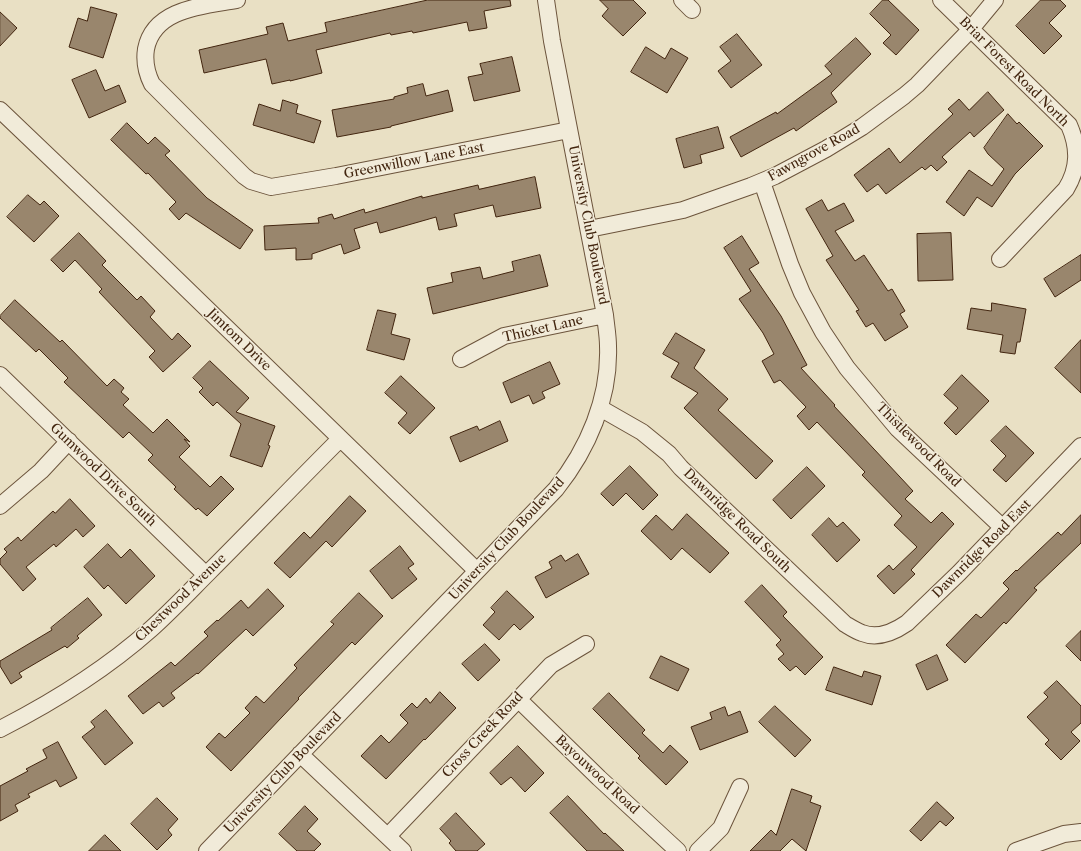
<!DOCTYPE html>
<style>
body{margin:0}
canvas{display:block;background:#e9e0c4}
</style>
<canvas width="1081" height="851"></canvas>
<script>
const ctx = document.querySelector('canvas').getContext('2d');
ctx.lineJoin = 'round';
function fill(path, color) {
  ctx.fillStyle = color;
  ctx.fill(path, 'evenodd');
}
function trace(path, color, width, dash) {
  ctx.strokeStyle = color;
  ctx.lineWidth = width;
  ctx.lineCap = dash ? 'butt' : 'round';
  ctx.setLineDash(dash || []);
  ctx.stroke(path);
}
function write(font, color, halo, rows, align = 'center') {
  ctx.font = font + ' "Libre Caslon Text",serif';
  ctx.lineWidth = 3;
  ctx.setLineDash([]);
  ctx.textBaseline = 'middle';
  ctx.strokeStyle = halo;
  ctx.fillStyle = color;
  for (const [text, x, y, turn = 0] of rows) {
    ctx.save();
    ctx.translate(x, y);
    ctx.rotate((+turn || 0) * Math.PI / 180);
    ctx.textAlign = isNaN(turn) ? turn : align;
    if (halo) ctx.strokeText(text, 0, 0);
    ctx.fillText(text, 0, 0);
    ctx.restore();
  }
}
const building = new Path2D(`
 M 428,0 L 510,0 L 511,6 L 484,11 L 487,28 L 469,31 L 467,22 L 413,33 L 412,31 L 391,35 L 390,33 L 316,50 L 322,73 L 290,81 L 290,80 L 272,84 L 266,59 L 204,73 L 199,50 L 268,34 L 266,27 L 283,23 L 288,41 L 327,32 L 325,23 Z
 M 600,0 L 633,0 L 646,13 L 623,36 L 602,16 L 608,9 Z
 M 883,0 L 888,0 L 919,30 L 896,55 L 883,43 L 891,35 L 870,14 Z
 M 1041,0 L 1060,0 L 1066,6 L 1049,23 L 1062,36 L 1044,54 L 1016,26 Z
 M 91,7 L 117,14 L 103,58 L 69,47 L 78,18 L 87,21 Z
 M 0,12 L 17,28 L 0,46 Z
 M 737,34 L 762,65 L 731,88 L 718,71 L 731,61 L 720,47 Z
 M 856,38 L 871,54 L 831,93 L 837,102 L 796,131 L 794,128 L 741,157 L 730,137 L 776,112 L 777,114 L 832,74 L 825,66 Z
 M 646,47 L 665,59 L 671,48 L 688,58 L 667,93 L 631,72 Z
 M 512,57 L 520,91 L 474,101 L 468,77 L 483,74 L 480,64 Z
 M 96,70 L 105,91 L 119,85 L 126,102 L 89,118 L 72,80 Z
 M 423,84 L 426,96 L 448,90 L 453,111 L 391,126 L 391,127 L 337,137 L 332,110 L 394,99 L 394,97 L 408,93 L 407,88 Z
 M 988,92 L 1004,110 L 974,137 L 970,132 L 942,157 L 947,162 L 937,171 L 931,165 L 925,170 L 922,167 L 886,194 L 878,184 L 867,192 L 854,175 L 889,148 L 900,163 L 953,114 L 948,109 L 959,99 L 969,110 Z
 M 283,100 L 298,105 L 296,113 L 321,121 L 314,143 L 253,125 L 259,104 L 280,111 Z
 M 1008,114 L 1017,124 L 1019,122 L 1043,146 L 1015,174 L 992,207 L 977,197 L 964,216 L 946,202 L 969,170 L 992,186 L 1004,169 L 988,154 L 984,148 Z
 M 127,123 L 148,144 L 155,137 L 170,151 L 165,155 L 207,198 L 253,230 L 240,249 L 186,213 L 179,220 L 169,209 L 176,202 L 148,173 L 146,174 L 111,140 Z
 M 718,127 L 724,148 L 700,155 L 702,163 L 684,168 L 676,139 Z
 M 535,177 L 541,208 L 496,217 L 493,205 L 454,214 L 457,226 L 439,230 L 436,217 L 380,233 L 377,222 L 354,229 L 360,248 L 344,254 L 341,244 L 312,254 L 312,259 L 296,260 L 296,248 L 265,250 L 264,226 L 319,223 L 318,218 L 332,214 L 334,219 L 364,209 L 365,213 L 422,196 L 422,198 L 478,185 L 479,189 Z
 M 28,195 L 40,205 L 44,201 L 59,216 L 34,242 L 7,217 Z
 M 822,200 L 828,211 L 844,203 L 854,221 L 835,231 L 855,261 L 864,255 L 888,291 L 892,289 L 905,311 L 900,314 L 908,327 L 885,341 L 873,323 L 866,327 L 856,311 L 859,310 L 826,260 L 833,256 L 806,209 Z
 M 79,233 L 106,261 L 102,265 L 137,300 L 141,296 L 155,311 L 150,317 L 172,340 L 178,333 L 191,346 L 163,372 L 149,357 L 155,351 L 99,292 L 102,289 L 75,260 L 63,272 L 51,260 Z
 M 951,233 L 953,280 L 918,281 L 917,234 Z
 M 742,236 L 759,263 L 749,269 L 781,316 L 807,365 L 801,368 L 835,405 L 834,406 L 913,491 L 905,499 L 931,523 L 942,512 L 954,524 L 911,570 L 915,574 L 894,594 L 877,576 L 889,565 L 893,570 L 917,547 L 894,525 L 902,516 L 862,475 L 865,472 L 817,422 L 809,430 L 797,416 L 806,407 L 780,380 L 774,383 L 762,361 L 774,354 L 763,333 L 739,299 L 751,291 L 724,248 Z
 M 540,255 L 548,286 L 433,314 L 427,288 L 453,282 L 451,273 L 480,267 L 483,279 L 514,271 L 512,262 Z
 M 1081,255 L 1081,280 L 1055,297 L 1044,279 Z
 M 15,300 L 60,342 L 62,340 L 107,386 L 114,379 L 124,388 L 121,392 L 129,399 L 123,405 L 153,433 L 167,419 L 190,442 L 184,439 L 190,446 L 179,457 L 210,487 L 221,476 L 234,489 L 207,516 L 198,508 L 196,510 L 174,489 L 176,487 L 148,460 L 153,455 L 129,432 L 123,438 L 64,382 L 68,378 L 39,349 L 36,352 L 0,318 L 0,316 Z
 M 992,303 L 1026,309 L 1020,342 L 1017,342 L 1015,354 L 1000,352 L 1003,335 L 967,329 L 971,308 L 991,311 Z
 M 378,310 L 396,314 L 391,334 L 410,339 L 404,360 L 367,350 Z
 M 676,333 L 705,350 L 694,368 L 728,399 L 718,410 L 773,461 L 756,479 L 684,408 L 698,393 L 671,377 L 679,363 L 663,354 Z
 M 1081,340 L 1081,393 L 1055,368 Z
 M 210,361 L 249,398 L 236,412 L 275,426 L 268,445 L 270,446 L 262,467 L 230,456 L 241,424 L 217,402 L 213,406 L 199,392 L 203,388 L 193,378 Z
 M 550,362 L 560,384 L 542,392 L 545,398 L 533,404 L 529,395 L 511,403 L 503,383 Z
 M 962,375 L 989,401 L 956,435 L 944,423 L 958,408 L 944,395 Z
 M 401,376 L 435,408 L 410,434 L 398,423 L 407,413 L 385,393 Z
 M 500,421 L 508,441 L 460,462 L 450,437 L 477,426 L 479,430 Z
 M 1006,426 L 1034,453 L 1006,482 L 993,470 L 1006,456 L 991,441 Z
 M 630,466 L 658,495 L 643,510 L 626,493 L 613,506 L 601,494 Z
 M 807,467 L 825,486 L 791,519 L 773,500 Z
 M 350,496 L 366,511 L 332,547 L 326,541 L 290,578 L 274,563 L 304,532 L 310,538 Z
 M 70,499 L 95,526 L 83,537 L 76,529 L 56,547 L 54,544 L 26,567 L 36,579 L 23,591 L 0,564 L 0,559 L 7,552 L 4,549 L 18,537 L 21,541 L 53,511 L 55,513 Z
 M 687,514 L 729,553 L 710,573 L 682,548 L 671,560 L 641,531 L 656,515 L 672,530 Z
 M 1081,515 L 1081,543 L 1034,588 L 1037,590 L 1006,624 L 1004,622 L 965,663 L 946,645 L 976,614 L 981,618 L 1009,589 L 1003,583 L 1016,570 L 1017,571 L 1058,532 L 1061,535 Z
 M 829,518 L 837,527 L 843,522 L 860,540 L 837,562 L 812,535 Z
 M 108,544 L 121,558 L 130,549 L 155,576 L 126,604 L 108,585 L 104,589 L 84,567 Z
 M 400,546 L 414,564 L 408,568 L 417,579 L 392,599 L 370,571 Z
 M 578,554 L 589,574 L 546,598 L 535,577 L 552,568 L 549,562 L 561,555 L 565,561 Z
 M 762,585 L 787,612 L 783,616 L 823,657 L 805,675 L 796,666 L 790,671 L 778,659 L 784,654 L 776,645 L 781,640 L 745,602 Z
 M 268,589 L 284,606 L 253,636 L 246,629 L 198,674 L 197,673 L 171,693 L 175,698 L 163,707 L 159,702 L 143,714 L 128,696 L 171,662 L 175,666 L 208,636 L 204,632 L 217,620 L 218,621 L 241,600 L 248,608 Z
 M 507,591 L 534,617 L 520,630 L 514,624 L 499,640 L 483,625 L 495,612 L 491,608 Z
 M 359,593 L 383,616 L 355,645 L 352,642 L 298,698 L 299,699 L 231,771 L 206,747 L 219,733 L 225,738 L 250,713 L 245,708 L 256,696 L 264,703 L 297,668 L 294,665 L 334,624 L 331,622 Z
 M 88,598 L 102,615 L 77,636 L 79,638 L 67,648 L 65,646 L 19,673 L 22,677 L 11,684 L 0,666 L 0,661 L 52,630 L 51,628 Z
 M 1081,631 L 1081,661 L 1066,646 Z
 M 485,644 L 500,660 L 478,681 L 462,664 Z
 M 937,655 L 948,680 L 927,690 L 916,665 Z
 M 661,656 L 689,669 L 678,691 L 650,678 Z
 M 834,667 L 862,677 L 864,671 L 881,676 L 872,705 L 826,690 Z
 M 1057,681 L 1081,706 L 1081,723 L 1071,732 L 1080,741 L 1061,760 L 1045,744 L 1049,740 L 1027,717 L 1048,697 L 1044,693 Z
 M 440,692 L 456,708 L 425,740 L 424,739 L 386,779 L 361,756 L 381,735 L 389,743 L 408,723 L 400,715 L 412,703 L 417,708 L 426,698 L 430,703 Z
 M 609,693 L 645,730 L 642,733 L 663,753 L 670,745 L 688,762 L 666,785 L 638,758 L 640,756 L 593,709 Z
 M 775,706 L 811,740 L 795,757 L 759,722 Z
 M 725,707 L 728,716 L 740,711 L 748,732 L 700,750 L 691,727 L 712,719 L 710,713 Z
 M 106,710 L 133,743 L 105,765 L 82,737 L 95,727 L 91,722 Z
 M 58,742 L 77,778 L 60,787 L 56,780 L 28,794 L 30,797 L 15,805 L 18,811 L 0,821 L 0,786 L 28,771 L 26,769 L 47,758 L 43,750 Z
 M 518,746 L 544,773 L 525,792 L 511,777 L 501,785 L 490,773 Z
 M 792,789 L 812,796 L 810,802 L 821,806 L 806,851 L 792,839 L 780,851 L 750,851 L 771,830 L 776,835 Z
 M 568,796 L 604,834 L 605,833 L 624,851 L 587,851 L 550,813 Z
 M 157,798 L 178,819 L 168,830 L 172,835 L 157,850 L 131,824 Z
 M 937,802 L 954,818 L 946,826 L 940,821 L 921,841 L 910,831 Z
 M 305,806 L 318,819 L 307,831 L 321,844 L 314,851 L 297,851 L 279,834 Z
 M 456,813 L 485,844 L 477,851 L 456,851 L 449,843 L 451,841 L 440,829 Z
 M 105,835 L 121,851 L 89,851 Z`);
fill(building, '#99866d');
trace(building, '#42250f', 1);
const minor = new Path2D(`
 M 237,0 C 204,6 154,8 146,49 C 144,62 146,72 152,84 L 244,176 L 251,181 L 271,187 L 336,176 L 569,130
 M 682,0 L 692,10
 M 941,0 L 1069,125 C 1079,148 1079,168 1066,189 L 1000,259
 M 0,110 L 132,236 L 477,571
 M 762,182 L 790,264 L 802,293 L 823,332 L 847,368 L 898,429 L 1003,528
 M 589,229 L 683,210 L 751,186 L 775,176 L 826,149 L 862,127 L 904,96 L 917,85 L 971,29 L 995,0
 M 461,359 L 504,336 L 605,315
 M 0,375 L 206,575
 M 600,408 L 642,432 L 669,454 L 681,468 L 845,624 C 850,627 856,631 862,633 C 877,639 894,632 907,623 L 959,573 L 1081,446
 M 0,506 L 41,471 L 69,441
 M 518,699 L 599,778 L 678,851
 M 0,729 C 53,702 106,669 151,629 C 171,611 190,591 209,572 C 253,528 296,483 340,439
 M 300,754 L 403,851
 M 388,836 L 551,665 L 586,644
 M 207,851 L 556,489 C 588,449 610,398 608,346 C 608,336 606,325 605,315 L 552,41 L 546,0
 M 698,851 L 721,828 L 740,787
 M 1016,851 L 1064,834 L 1081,832`);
trace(minor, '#6c543c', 18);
trace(minor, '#f1ebd9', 16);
write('13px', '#42250f', '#f1ebd9', [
 ["Briar Forest Road North",1014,72,45],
 ["Fawngrove Road",814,153,-29],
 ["Greenwillow Lane East",414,161,-11],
 ["University Club Boulevard",588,225,79],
 ["Thicket Lane",543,329,-13],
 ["Jimtom Drive",239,340,44],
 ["Thistlewood Road",918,445,45],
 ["Gumwood Drive South",103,475,44],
 ["Dawnridge Road South",737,521,44],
 ["University Club Boulevard",507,539,-47],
 ["Dawnridge Road East",982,549,-45],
 ["Chestwood Avenue",181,598,-44],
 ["Cross Creek Road",483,735,-47],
 ["University Club Boulevard",283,773,-46],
 ["Bayouwood Road",597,775,43]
]);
</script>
